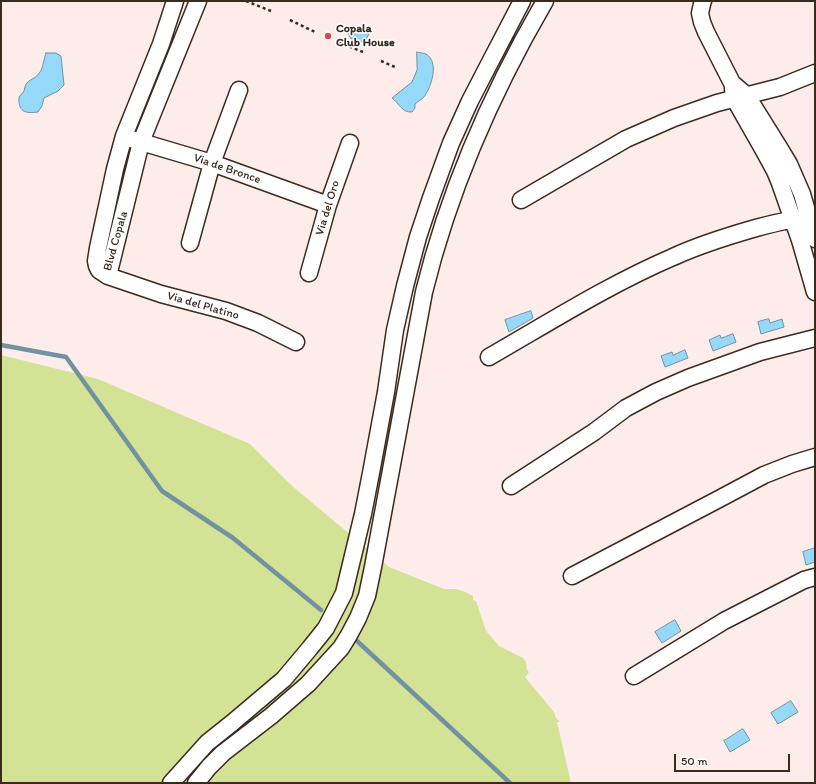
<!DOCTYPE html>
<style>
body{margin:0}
#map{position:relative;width:816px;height:784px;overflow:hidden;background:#feecea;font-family:Itim,sans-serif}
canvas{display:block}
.frame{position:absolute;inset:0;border:2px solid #3b2a1e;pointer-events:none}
.scale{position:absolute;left:674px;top:754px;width:116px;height:18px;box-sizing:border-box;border:2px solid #3b2a1e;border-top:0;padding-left:5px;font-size:12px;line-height:14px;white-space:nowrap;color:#3b2a1e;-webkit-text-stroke:3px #fff;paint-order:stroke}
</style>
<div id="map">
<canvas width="816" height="784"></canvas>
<div class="frame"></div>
<div class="scale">50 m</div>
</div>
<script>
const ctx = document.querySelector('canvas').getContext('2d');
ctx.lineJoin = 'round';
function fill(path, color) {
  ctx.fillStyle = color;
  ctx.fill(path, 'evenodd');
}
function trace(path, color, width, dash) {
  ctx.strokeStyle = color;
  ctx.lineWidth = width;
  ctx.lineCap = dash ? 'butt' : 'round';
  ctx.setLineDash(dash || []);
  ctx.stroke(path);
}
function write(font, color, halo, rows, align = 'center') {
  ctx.font = font + ' Itim,sans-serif';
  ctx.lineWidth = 3;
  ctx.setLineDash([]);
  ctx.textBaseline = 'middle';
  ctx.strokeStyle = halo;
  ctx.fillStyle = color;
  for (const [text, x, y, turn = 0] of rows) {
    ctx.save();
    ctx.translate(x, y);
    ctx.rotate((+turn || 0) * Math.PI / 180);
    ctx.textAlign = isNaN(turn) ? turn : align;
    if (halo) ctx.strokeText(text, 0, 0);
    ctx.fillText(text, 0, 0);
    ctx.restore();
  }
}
fill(new Path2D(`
 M 1,355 L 98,379 L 250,444 L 291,485 L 389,567 L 444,589 L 456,589 L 463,591 L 473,596 L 473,600 L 476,601 L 486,631 L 499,646 L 523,658 L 526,662 L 527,670 L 529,672 L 525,677 L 554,712 L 556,718 L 560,722 L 557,722 L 571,783 L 1,783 Z`), '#d4e295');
const water = new Path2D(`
 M 355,28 L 362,28 L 367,30 L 369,34 L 365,41 L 357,43 L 351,39 L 347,31 Z
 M 417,52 C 420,53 424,53 426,54 C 440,62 431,89 423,98 C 421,100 417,102 415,104 L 415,108 L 412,112 C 402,113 399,103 392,98 L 412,82 L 417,70 Z
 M 46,53 L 56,53 L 61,56 L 64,85 L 58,91 L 44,98 L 42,106 L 38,112 C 24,114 18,111 19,97 L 24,91 C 26,77 34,82 40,72 C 43,68 44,58 46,53 Z
 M 531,311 L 533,318 L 509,332 L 505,320 Z
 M 769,319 L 770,323 L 782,319 L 784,327 L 761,334 L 758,322 Z
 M 733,334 L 736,342 L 713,351 L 709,340 L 720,335 L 721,338 Z
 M 685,350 L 688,358 L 665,367 L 661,356 L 672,352 L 673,355 Z
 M 815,548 L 815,562 L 806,565 L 803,552 Z
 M 675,620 L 681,631 L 662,643 L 655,632 Z
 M 791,701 L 798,712 L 778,724 L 771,713 Z
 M 743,729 L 750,740 L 730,752 L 724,741 Z`);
fill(water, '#95d8f7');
trace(water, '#7192a0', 1);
trace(new Path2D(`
 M 1,345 L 66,357 L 162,491 L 233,538 L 321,610
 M 356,640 L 510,783`), '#7192a0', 4.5);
const minor = new Path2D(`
 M 175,1 L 161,44 L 124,136 L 115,169 L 98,248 L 96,261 L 97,266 L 99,270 L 108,276 L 161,294 L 226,311 L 258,323 L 296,342
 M 703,1 L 702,4 L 700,13 L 702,22 L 706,32 L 732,83 L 747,96 L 780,149 L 789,164 L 802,194 L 815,239
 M 733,88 L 734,98 L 763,149 L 775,171 L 780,183 L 800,240 L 815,292
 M 131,139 L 212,163 L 328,205
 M 521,200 L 626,139 L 674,118 L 717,103 L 780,87 L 815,73
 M 190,243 L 212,163 L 239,90
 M 309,273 L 328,205 L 350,143
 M 108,276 L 141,142 L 198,1
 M 489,357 C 550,322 608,285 673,257 C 699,245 728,236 756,228 C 767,225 779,222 791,220 C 799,218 807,217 815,215
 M 511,486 L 594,432 L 626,408 L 656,392 L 688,378 L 760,352 L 815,338
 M 572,576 L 719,499 L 764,475 L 792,464 L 815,457
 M 634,676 L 724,621 L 804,580 L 815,577
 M 171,783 L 207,743 L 232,723 L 284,679 L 310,648 L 326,628 L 344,593 L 363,514 L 371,473 L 386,392 L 395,330 L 405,286 L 418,237 L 431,198 L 451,143 L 470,101 L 486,70 L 522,1
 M 196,783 L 209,767 L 223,753 L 271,716 L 308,684 L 341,648 L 349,635 L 358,618 L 367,596 L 373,567 L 424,292 C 449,190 492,92 545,1`);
trace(minor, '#3b2a1e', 19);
trace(new Path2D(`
 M 246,1 L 271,11
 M 290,20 L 317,33
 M 338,42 L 363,52
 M 381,61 L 395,67`), '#3b2a1e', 2.5, [3, 3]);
trace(minor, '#fff', 16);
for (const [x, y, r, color] of [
 [328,36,4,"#d1495b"]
]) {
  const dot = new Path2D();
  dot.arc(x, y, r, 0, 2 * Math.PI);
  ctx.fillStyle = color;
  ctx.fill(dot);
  trace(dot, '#fff', 1.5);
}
write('bold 12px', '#3b2a1e', '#fff', [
 ["Copala",336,29],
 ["Club House",336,43]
], 'left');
write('12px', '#3b2a1e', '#fff', [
 ["Via de Bronce",227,169,19],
 ["Via del Oro",328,208,-73],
 ["Blvd Copala",116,241,-74],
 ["Via del Platino",203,306,16]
]);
</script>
